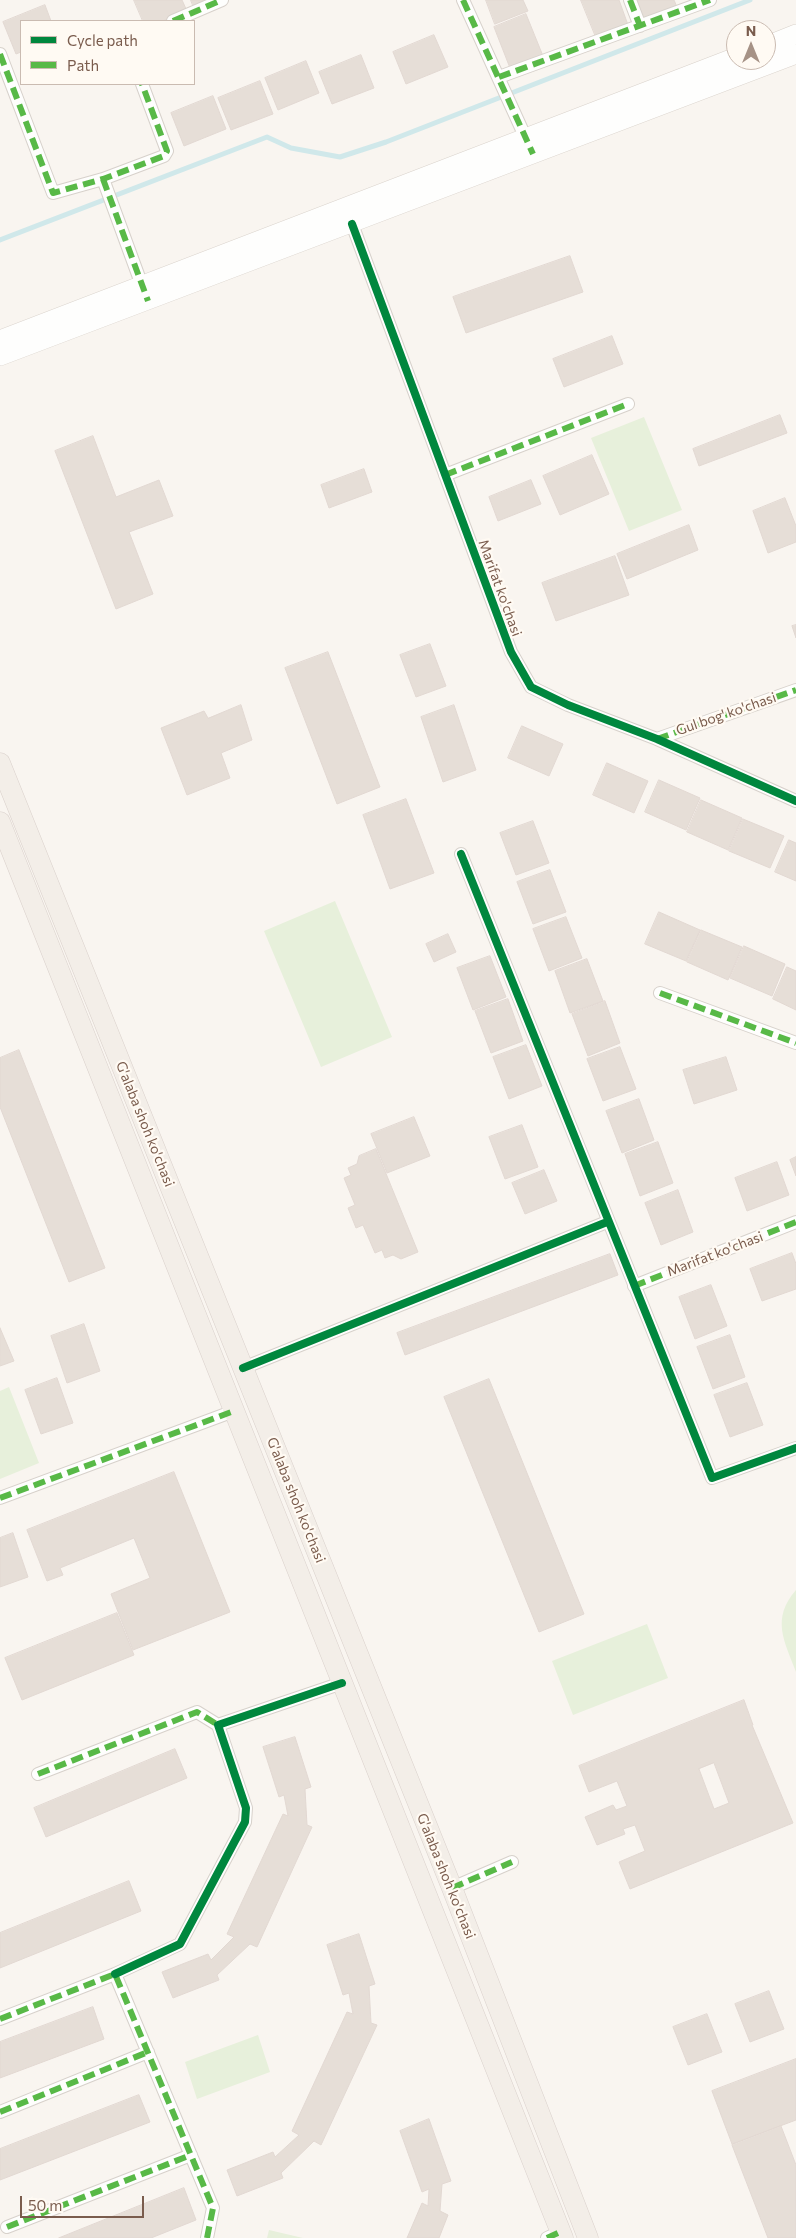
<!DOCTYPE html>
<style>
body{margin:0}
#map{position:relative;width:796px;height:2238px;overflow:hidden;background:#f9f5f0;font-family:Commissioner,sans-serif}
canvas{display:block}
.legend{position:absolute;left:20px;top:20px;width:175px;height:65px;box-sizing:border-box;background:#fffaf3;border:1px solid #cabbb1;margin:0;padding:6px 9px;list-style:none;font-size:15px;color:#7a5c4d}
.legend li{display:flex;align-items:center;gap:10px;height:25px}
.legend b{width:25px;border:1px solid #cabbb1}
.north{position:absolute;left:726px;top:20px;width:50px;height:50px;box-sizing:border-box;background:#fffaf3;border:1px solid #cabbb1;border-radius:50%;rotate:0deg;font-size:14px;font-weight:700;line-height:20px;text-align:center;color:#7a5c4d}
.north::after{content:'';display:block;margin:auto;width:18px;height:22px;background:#a69286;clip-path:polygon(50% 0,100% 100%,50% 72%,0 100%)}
.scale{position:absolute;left:20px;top:2196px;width:124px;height:22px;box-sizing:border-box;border:2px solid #7a5c4d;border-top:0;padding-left:6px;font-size:15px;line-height:18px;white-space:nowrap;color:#7a5c4d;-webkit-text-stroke:4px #fffaf3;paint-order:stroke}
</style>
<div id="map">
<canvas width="796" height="2238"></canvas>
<ul class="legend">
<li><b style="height:6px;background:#00873e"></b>Cycle path</li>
<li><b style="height:6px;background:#58b947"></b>Path</li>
</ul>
<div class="north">N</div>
<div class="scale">50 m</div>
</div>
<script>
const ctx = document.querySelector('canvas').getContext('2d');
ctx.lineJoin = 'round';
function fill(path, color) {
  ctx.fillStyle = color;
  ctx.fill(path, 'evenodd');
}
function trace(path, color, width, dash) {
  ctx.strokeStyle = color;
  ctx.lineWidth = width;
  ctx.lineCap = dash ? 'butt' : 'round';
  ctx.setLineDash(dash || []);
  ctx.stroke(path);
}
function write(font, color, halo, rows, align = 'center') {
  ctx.font = font + ' Commissioner,sans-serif';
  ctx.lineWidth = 4.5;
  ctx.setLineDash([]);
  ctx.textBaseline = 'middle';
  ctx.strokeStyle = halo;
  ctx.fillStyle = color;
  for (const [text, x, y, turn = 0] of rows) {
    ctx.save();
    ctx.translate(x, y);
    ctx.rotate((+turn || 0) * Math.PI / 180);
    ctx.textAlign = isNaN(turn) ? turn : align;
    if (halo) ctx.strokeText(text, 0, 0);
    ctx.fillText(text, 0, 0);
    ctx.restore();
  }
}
fill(new Path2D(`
 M 644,417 L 682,510 L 629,531 L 591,438 Z
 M 335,901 L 392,1037 L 321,1067 L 264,931 Z
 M 9,1387 L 39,1463 L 0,1479 L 0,1391 Z
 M 796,1590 L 796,1672 C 784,1640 771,1619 796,1590 Z
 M 647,1624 L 668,1678 L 573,1715 L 552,1661 Z
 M 258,2035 L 270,2072 L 197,2099 L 185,2062 Z
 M 269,2230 L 303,2238 L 267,2238 Z`), '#e7f0db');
trace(new Path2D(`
 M 0,240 L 267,137 L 291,148 L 340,157 L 386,142 L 750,0`), '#d0e8ea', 5);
const building = new Path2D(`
 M 134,0 L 182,0 L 187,11 L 163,21 L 143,21 Z
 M 191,0 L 214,0 L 194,8 Z
 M 486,0 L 523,0 L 528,11 L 495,24 Z
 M 581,0 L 619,0 L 628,25 L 596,37 Z
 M 637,0 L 674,0 L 677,7 L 644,19 Z
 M 45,5 L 51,21 L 21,21 L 21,52 L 16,54 L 3,22 Z
 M 526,14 L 543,56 L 510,68 L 494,27 Z
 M 434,35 L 448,67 L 406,84 L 393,52 Z
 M 361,55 L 374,88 L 332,104 L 319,72 Z
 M 306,61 L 319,93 L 278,110 L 265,78 Z
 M 260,81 L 273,114 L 231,130 L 218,98 Z
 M 213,96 L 226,129 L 184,146 L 171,113 Z
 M 570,256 L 583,292 L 466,333 L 453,297 Z
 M 612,336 L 623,364 L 564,387 L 553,359 Z
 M 780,415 L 787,433 L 699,466 L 693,449 Z
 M 93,436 L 116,497 L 159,480 L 173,516 L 129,532 L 153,594 L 116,609 L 55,451 Z
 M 592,455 L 609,494 L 560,515 L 543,476 Z
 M 364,469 L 372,492 L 329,508 L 321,485 Z
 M 531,480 L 541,504 L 498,521 L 489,497 Z
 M 785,498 L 796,526 L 796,542 L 768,553 L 753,511 Z
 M 689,525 L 698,550 L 627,579 L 617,554 Z
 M 615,556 L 629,595 L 556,621 L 542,583 Z
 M 796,625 L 796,638 L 792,626 Z
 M 430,644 L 446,686 L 416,697 L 400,655 Z
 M 328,652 L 380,787 L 337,804 L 285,668 Z
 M 241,705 L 252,740 L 221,753 L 230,778 L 187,795 L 161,728 L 204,711 L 208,718 Z
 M 454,705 L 476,770 L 443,782 L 421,717 Z
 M 522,726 L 563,744 L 549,776 L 508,758 Z
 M 607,763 L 648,781 L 634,813 L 593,795 Z
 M 659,780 L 700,798 L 686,830 L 645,812 Z
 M 406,799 L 434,873 L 390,889 L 363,815 Z
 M 701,800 L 742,818 L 728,850 L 687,832 Z
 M 743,819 L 784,836 L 770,868 L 729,851 Z
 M 533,821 L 549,863 L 516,875 L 500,833 Z
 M 789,840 L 796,843 L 796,881 L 775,872 Z
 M 550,870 L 566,912 L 533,924 L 517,882 Z
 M 659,912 L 700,930 L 686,961 L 645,944 Z
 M 566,917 L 582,958 L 549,971 L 533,929 Z
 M 701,930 L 742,947 L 728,980 L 687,962 Z
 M 448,934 L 456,952 L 434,962 L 426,944 Z
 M 744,946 L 785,964 L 772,996 L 730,978 Z
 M 490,956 L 506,997 L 473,1010 L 457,968 Z
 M 587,959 L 603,1001 L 570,1013 L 555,971 Z
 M 787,967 L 796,971 L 796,1010 L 773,999 Z
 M 508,999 L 523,1041 L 491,1053 L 475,1011 Z
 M 605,1001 L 620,1043 L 588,1056 L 572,1014 Z
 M 526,1045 L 542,1086 L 509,1099 L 493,1057 Z
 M 620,1047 L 636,1089 L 603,1101 L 587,1059 Z
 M 19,1050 L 105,1268 L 69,1282 L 0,1107 L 0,1058 Z
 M 726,1057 L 737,1090 L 694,1104 L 683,1070 Z
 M 639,1099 L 654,1140 L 622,1153 L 606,1111 Z
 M 414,1117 L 430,1156 L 387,1173 L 371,1134 Z
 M 522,1125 L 538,1167 L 505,1179 L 489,1137 Z
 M 658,1142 L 673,1183 L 640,1196 L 625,1154 Z
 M 376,1149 L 418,1252 L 401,1259 L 393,1255 L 385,1258 L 382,1250 L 375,1253 L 363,1225 L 356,1228 L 348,1208 L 355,1205 L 344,1178 L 351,1175 L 348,1168 L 357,1164 L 359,1156 Z
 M 796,1157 L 796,1176 L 790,1160 Z
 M 777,1162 L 789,1195 L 747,1211 L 735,1178 Z
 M 544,1170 L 557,1201 L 525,1214 L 512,1183 Z
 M 678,1190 L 693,1232 L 661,1245 L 645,1203 Z
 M 792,1253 L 796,1264 L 796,1289 L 762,1301 L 750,1269 Z
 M 610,1254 L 618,1275 L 405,1355 L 397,1333 Z
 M 711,1285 L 727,1326 L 695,1339 L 679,1297 Z
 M 84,1324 L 100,1371 L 67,1383 L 51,1336 Z
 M 0,1328 L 14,1361 L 0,1366 Z
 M 730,1335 L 745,1377 L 713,1389 L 697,1347 Z
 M 57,1378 L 73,1423 L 41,1434 L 25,1390 Z
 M 489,1379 L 584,1614 L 539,1632 L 444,1397 Z
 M 747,1383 L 763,1425 L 730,1437 L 714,1395 Z
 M 174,1472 L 230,1612 L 133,1650 L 111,1594 L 150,1578 L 134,1538 L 60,1568 L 63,1575 L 47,1581 L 27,1530 Z
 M 13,1533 L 28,1577 L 0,1587 L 0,1538 Z
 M 117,1613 L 134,1655 L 22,1700 L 5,1658 Z
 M 744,1700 L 753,1725 L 752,1725 L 793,1823 L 630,1889 L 619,1862 L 645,1851 L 635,1825 L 623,1829 L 625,1834 L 597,1845 L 585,1817 L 613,1805 L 616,1810 L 627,1806 L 617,1781 L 589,1792 L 579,1766 ZM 714,1763 L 729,1803 L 714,1809 L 699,1769 Z
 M 295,1737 L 311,1787 L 305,1789 L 307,1825 L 312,1827 L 257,1947 L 250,1944 L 217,1975 L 219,1980 L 173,1998 L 162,1972 L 208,1954 L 211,1960 L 234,1937 L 227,1934 L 283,1814 L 288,1816 L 284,1795 L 279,1797 L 263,1747 Z
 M 175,1749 L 187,1778 L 46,1837 L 34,1808 Z
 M 129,1881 L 141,1911 L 0,1968 L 0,1933 Z
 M 359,1934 L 375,1984 L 369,1986 L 371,2023 L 377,2025 L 321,2145 L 314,2141 L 281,2173 L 283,2178 L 237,2196 L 227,2170 L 273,2152 L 275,2157 L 299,2135 L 292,2131 L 347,2012 L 353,2014 L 349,1993 L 343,1995 L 327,1945 Z
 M 769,1991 L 784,2029 L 750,2042 L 735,2004 Z
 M 93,2007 L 104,2039 L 0,2078 L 0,2042 Z
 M 707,2014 L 722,2052 L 688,2065 L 673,2027 Z
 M 796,2059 L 796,2120 L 732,2144 L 712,2091 Z
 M 139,2095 L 150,2122 L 0,2180 L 0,2149 Z
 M 429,2119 L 451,2181 L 442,2184 L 440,2211 L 448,2215 L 439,2238 L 407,2238 L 422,2203 L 428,2206 L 429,2189 L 422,2192 L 400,2131 Z
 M 781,2126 L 796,2165 L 796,2238 L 768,2238 L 732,2145 Z
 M 184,2188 L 196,2220 L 151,2238 L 59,2238 Z`);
fill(building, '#e6ded7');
trace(building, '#e2d8d2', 1);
const street = new Path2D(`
 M 463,0 L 528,143
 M 630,0 L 640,26
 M 173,21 L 222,0
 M 0,54 L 53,193 L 103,179 L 164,156 L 167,151 L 142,84
 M 499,77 L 710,0
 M 103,179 L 144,291
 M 352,224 L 511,652 L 531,687 L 568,705 L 657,739 L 796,801
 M 445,475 L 628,404
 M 657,739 L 796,690
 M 461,854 L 712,1478 L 796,1448
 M 660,993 L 796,1043
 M 634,1286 L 796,1222
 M 243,1368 L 607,1222
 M 0,1498 L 234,1411
 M 38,1774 L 197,1712 L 218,1725
 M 452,1888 L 512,1862
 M 115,1974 L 180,1944 L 245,1822 L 246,1808 L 218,1725 L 342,1683
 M 0,2019 L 115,1974 L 213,2208 L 207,2238
 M 0,2112 L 148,2052
 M 7,2227 L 191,2155
 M 547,2238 L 560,2232`);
const secondary = new Path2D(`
 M 766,46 L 796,34
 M 0,340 L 736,57
 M 0,356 L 796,54`);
const primary = new Path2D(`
 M 0,763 L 452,1888 L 588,2238
 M 0,822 L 563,2238`);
trace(street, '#d7d1cb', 14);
trace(secondary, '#d9d2cb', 20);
trace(primary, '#dad1cc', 21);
trace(street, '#fefefd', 12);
trace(secondary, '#fefefd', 19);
trace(primary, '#f3eee8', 20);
trace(new Path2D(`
 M 463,0 L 533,154
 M 630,0 L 640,26
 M 173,21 L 222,0
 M 0,54 L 53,193 L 103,179 L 164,156 L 167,151 L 142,84
 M 499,77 L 710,0
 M 103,179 L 148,301
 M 445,475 L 628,404
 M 657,739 L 796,690
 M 660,993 L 796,1043
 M 634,1286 L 796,1222
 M 0,1498 L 234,1411
 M 38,1774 L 197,1712 L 218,1725
 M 452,1888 L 512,1862
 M 0,2019 L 115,1974 L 213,2208 L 207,2238
 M 0,2112 L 148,2052
 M 7,2227 L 191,2155
 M 547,2238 L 560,2232`), '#58b947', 6, [12, 6]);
trace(new Path2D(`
 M 352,224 L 511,652 L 531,687 L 568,705 L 657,739 L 796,801
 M 461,854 L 712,1478 L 796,1448
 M 243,1368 L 607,1222
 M 115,1974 L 180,1944 L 245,1822 L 246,1808 L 218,1725 L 342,1683`), '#00873e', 8);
write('14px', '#7a5c4d', '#fffaf3', [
 ["Marifat ko'chasi",500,588,70],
 ["Gul bog' ko'chasi",726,714,-19],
 ["G'alaba shoh ko'chasi",145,1124,68],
 ["Marifat ko'chasi",715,1254,-21],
 ["G'alaba shoh ko'chasi",296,1500,68],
 ["G'alaba shoh ko'chasi",446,1876,68]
]);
</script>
